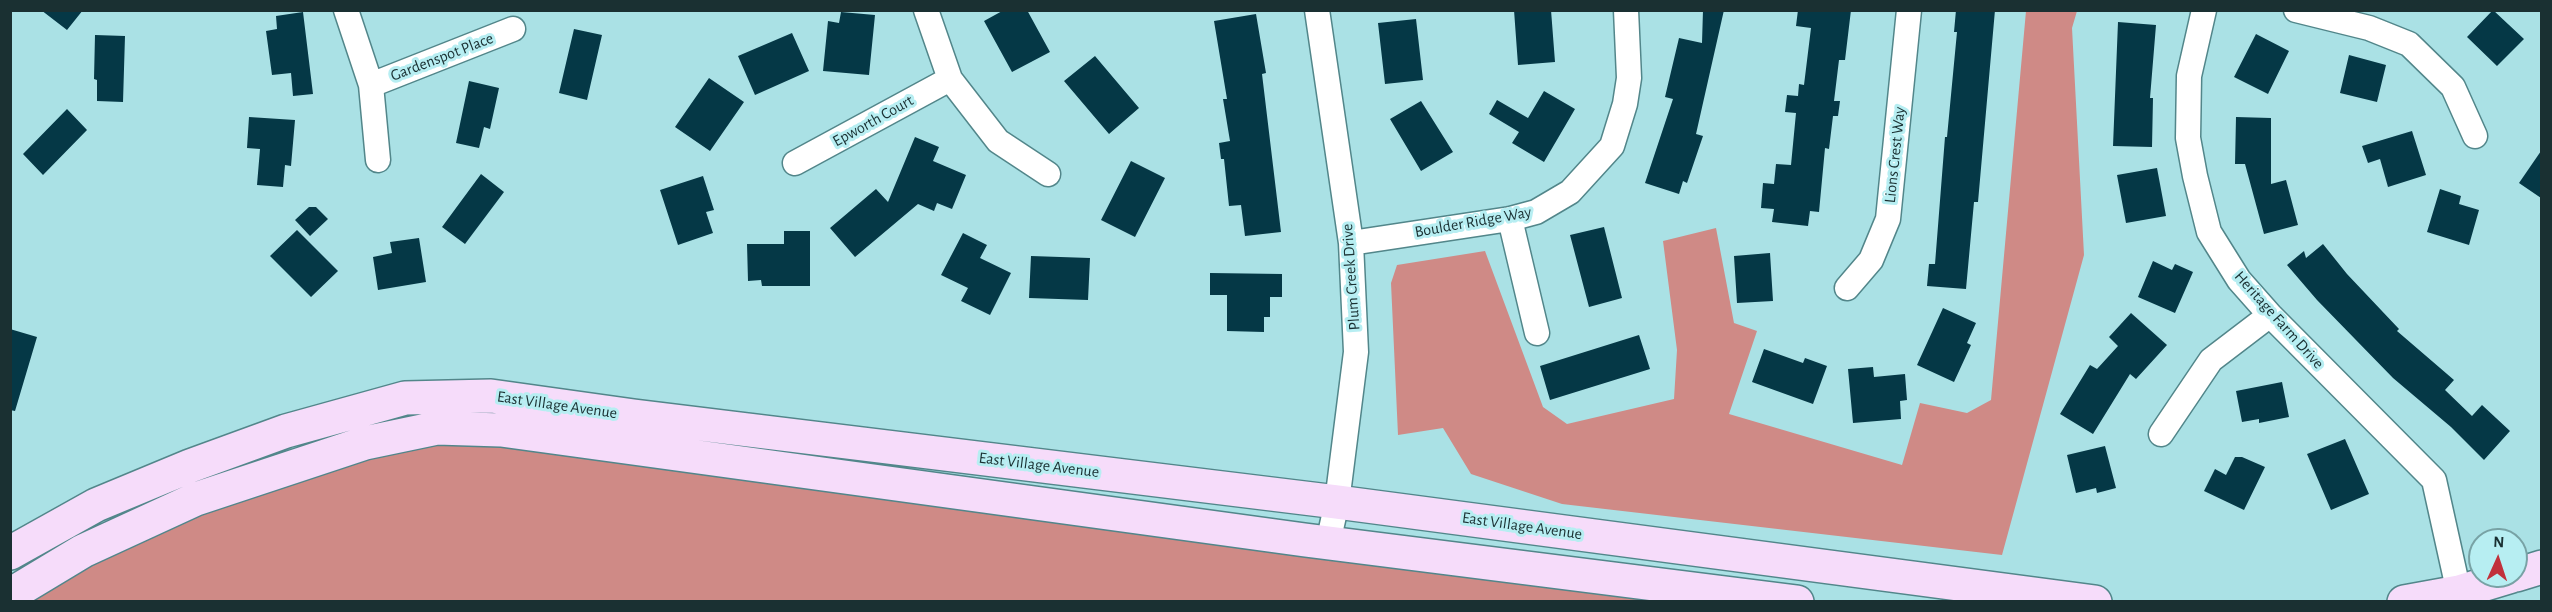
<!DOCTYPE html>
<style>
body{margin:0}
#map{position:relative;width:2552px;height:612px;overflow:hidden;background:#aae1e5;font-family:"Alegreya Sans",sans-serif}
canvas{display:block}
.frame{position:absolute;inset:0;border:12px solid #1a3032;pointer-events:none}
.north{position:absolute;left:2468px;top:528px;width:60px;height:60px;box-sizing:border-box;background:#b7eef2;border:2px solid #78a2a5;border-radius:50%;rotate:3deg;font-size:16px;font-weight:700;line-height:24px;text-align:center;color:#1a3032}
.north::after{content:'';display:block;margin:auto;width:21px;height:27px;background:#c1313b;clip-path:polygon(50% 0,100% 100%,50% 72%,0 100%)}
</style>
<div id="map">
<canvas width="2552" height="612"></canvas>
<div class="frame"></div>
<div class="north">N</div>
</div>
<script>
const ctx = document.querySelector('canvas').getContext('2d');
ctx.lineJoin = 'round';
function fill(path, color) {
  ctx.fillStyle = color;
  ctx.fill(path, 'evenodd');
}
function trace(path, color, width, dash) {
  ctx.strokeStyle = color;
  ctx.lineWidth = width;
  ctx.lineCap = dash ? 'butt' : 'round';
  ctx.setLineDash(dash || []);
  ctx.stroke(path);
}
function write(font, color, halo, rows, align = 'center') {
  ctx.font = font + ' "Alegreya Sans",sans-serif';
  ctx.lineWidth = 6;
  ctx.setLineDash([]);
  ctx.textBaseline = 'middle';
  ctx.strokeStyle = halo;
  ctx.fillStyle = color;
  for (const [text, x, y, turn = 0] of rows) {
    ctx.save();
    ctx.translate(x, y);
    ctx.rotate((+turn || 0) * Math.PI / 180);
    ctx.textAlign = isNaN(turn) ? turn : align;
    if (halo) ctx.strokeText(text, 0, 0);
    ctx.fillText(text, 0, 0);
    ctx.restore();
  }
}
fill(new Path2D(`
 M 2026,11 L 2077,11 L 2072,28 L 2084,255 L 2002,555 L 1562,504 L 1471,474 L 1443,428 L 1398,435 L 1391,283 L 1397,265 L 1485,251 L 1543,407 L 1567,424 L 1674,399 L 1677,350 L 1663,241 L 1716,228 L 1734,323 L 1757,331 L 1729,414 L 1902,465 L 1920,403 L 1967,413 L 1991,400 Z
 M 437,428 L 1797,602 L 11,602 L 83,551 Z`), '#cf8a86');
fill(new Path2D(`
 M 41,10 L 83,10 L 67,30 Z
 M 1004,10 L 1027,10 L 1050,52 L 1012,72 L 984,21 Z
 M 1514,10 L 1551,10 L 1555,62 L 1518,65 Z
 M 1703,10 L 1724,10 L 1696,134 L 1703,136 L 1687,183 L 1683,181 L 1679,194 L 1645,183 L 1673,99 L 1665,97 L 1679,38 L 1702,43 Z
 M 1798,10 L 1851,10 L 1845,60 L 1839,60 L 1834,101 L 1840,101 L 1838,116 L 1833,116 L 1829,149 L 1825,148 L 1819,212 L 1810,211 L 1808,226 L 1772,222 L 1774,209 L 1761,208 L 1763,183 L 1774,184 L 1776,164 L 1791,165 L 1796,113 L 1785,112 L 1787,95 L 1798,96 L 1799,84 L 1804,85 L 1811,28 L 1796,26 Z
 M 1956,10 L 1995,10 L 1978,202 L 1974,202 L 1966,289 L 1927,286 L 1929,264 L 1935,264 L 1945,137 L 1947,137 L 1957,32 L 1954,32 Z
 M 2493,10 L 2524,39 L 2497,66 L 2467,37 Z
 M 303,12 L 313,94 L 293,96 L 291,73 L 272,75 L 266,31 L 277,29 L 276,16 Z
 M 841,12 L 875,15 L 869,75 L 823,71 L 828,21 L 839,23 Z
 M 1256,14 L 1266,73 L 1262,74 L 1281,232 L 1245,236 L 1241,205 L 1229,206 L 1224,159 L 1221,159 L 1219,143 L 1230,141 L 1223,99 L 1227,99 L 1214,21 Z
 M 1416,19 L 1423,80 L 1385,84 L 1378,23 Z
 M 2118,22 L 2156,25 L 2150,98 L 2153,98 L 2152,147 L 2113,146 Z
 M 574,29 L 602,35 L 587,100 L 559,93 Z
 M 792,33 L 809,71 L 755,95 L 738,56 Z
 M 2256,34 L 2289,51 L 2268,94 L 2234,77 Z
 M 95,35 L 125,36 L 123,102 L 97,101 L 97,80 L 94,79 Z
 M 2349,55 L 2386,65 L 2377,102 L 2340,93 Z
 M 1095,56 L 1139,108 L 1109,134 L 1064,81 Z
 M 709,78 L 744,102 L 710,151 L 675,127 Z
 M 469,81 L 499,88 L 490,129 L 484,127 L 479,148 L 456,143 Z
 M 1544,91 L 1575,109 L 1544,162 L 1512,143 L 1519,132 L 1489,114 L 1497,100 L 1528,118 Z
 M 1421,101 L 1453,152 L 1421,171 L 1390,119 Z
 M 67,109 L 87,130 L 43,175 L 23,154 Z
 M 249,117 L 295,120 L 291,166 L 285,165 L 283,187 L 257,185 L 260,149 L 247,148 Z
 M 2236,117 L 2271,118 L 2271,184 L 2286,180 L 2298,225 L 2264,234 L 2245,164 L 2235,164 Z
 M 2412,131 L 2426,175 L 2388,187 L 2380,159 L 2368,163 L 2362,146 Z
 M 915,137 L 939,147 L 933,161 L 966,175 L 952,209 L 937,203 L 934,211 L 918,204 L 855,257 L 830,228 L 876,189 L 888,202 Z
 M 2541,151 L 2541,198 L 2519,183 Z
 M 1131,161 L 1165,178 L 1135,237 L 1101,220 Z
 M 2157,168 L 2166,216 L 2126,223 L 2117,175 Z
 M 481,174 L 504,192 L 465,244 L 442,227 Z
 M 703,176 L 714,210 L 706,212 L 713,233 L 678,245 L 660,190 Z
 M 2440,189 L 2461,196 L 2459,204 L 2479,210 L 2469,245 L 2427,232 Z
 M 309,207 L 316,207 L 328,219 L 310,236 L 295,220 Z
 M 1604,227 L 1622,298 L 1589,307 L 1570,235 Z
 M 297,230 L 338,271 L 311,297 L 270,256 Z
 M 784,231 L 810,231 L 810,286 L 762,286 L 761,280 L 748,281 L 747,244 L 784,244 Z
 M 963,233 L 987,245 L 980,258 L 1011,273 L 990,315 L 961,301 L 968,288 L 941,275 Z
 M 419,238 L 426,282 L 378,290 L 373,257 L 392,253 L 390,242 Z
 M 2323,244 L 2347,274 L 2399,329 L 2397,331 L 2454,380 L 2445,390 L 2472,416 L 2482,405 L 2510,431 L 2484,460 L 2451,427 L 2393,378 L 2317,300 L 2287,265 L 2304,251 L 2306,258 Z
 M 1770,253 L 1773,301 L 1737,303 L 1734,256 Z
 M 1031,256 L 1090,258 L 1088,300 L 1029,298 Z
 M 2153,261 L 2172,270 L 2175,264 L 2193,272 L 2175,313 L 2138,297 Z
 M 1210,273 L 1282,274 L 1282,297 L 1270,297 L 1270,317 L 1264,317 L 1264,332 L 1227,331 L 1227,295 L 1210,295 Z
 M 1943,308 L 1976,323 L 1967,343 L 1971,345 L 1954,382 L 1917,365 Z
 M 2131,313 L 2167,345 L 2136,379 L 2130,374 L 2093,434 L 2060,414 L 2090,365 L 2097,369 L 2118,346 L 2109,337 Z
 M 10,329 L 37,337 L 15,411 L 10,410 Z
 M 1639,335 L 1650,369 L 1550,400 L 1540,366 Z
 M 1764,349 L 1803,363 L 1805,358 L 1827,366 L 1813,404 L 1752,382 Z
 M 1873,367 L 1874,377 L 1905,374 L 1907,400 L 1900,401 L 1901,419 L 1853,423 L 1848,369 Z
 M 2282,382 L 2289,417 L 2259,423 L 2259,419 L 2242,422 L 2236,391 Z
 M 2345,439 L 2369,494 L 2331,510 L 2307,454 Z
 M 2105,446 L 2116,488 L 2097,493 L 2096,488 L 2076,493 L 2067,455 Z
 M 2235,457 L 2242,457 L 2265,467 L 2244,510 L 2204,491 L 2215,469 L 2226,475 Z`), '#053846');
const street = new Path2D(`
 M 346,10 L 371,85 L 378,160
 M 926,10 L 950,79 L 998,141 L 1048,174
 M 1317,10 L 1351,243 L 1356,352 L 1337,502 L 1328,543
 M 2204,10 L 2189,76 L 2188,138 L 2195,176 L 2209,232 L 2239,280 L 2270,315 L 2434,480 L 2461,602
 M 2296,10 L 2369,28 L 2409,44 L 2453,87 L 2475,136
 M 371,85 L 513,29
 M 795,163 L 950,79
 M 1510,219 L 1537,333
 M 1351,243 L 1510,219 L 1536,212 L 1570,192 L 1612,146 L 1625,104 L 1629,78 L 1626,10
 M 1847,288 L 1871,260 L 1888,219 L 1909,10
 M 2161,434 L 2211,360 L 2270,315`);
const secondary = new Path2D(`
 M 10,553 L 96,505 L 190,466 L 286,431 L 405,398 L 491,396 L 634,416 L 1337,502 L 2095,602
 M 2516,575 L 2542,567
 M 10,595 L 83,551 L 196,499 L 365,443 L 437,428 L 501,430 L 1305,540 L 1797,602
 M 2404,602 L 2459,592 L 2512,576`);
trace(street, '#52868a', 27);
trace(secondary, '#52868a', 36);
trace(street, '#fff', 24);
trace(secondary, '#f6dcfa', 33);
write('16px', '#1a3032', '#b7eef2', [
 ["Gardenspot Place",442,57,-21],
 ["Epworth Court",873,121,-29],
 ["Lions Crest Way",1895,155,-84],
 ["Boulder Ridge Way",1473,222,-10],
 ["Plum Creek Drive",1351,277,-94],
 ["Heritage Farm Drive",2279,320,48],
 ["East Village Avenue",557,405,8],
 ["East Village Avenue",1039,465,7],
 ["East Village Avenue",1522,526,8]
]);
</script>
